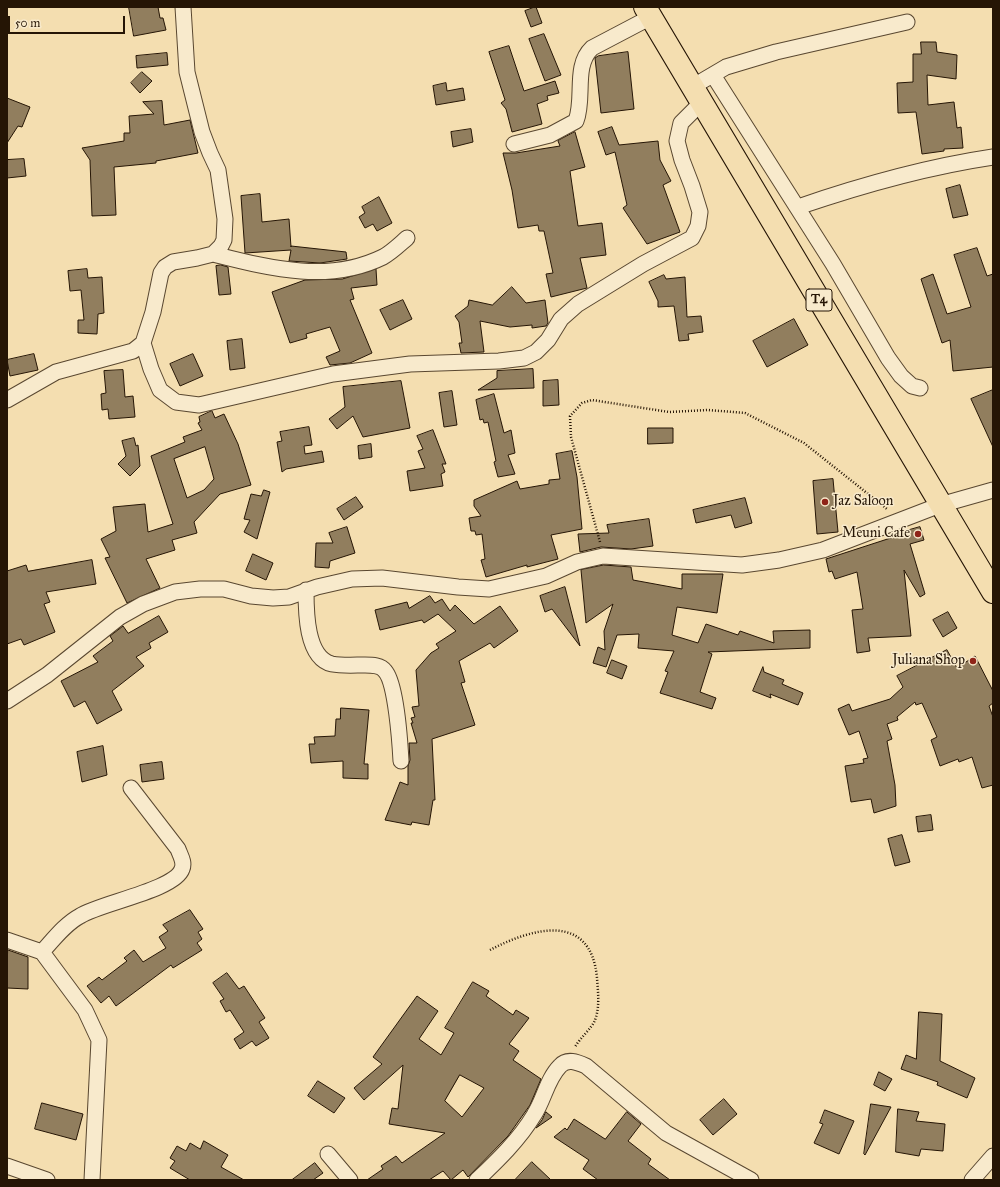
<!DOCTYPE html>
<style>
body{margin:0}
#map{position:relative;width:1000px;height:1187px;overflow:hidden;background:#f4deb0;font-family:"IM FELL Great Primer",serif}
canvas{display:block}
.frame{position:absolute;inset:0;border:8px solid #251505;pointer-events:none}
.scale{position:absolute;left:8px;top:16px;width:117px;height:18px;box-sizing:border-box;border:2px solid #251505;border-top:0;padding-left:5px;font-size:12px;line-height:14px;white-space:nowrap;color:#251505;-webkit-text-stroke:3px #f8eacc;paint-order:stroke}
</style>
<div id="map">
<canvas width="1000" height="1187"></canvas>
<div class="frame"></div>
<div class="scale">50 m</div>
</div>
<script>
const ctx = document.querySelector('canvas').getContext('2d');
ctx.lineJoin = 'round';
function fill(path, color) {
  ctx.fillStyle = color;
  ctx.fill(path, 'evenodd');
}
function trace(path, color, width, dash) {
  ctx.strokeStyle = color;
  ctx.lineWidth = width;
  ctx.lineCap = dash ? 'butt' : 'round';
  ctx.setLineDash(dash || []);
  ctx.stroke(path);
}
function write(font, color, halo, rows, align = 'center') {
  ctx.font = font + ' "IM FELL Great Primer",serif';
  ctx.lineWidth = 3;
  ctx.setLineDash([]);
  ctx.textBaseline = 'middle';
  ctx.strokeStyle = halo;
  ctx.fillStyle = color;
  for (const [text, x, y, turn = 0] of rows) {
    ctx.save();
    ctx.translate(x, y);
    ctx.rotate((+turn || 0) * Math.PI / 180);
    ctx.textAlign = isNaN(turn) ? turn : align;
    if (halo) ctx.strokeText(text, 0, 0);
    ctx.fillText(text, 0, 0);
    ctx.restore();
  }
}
const building = new Path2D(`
 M 129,7 L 158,7 L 160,18 L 163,18 L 166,30 L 134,36 Z
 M 536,7 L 542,23 L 531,27 L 525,11 Z
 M 544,34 L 561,75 L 545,81 L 529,39 Z
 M 921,42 L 936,42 L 937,52 L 957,55 L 956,79 L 927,75 L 928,105 L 954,102 L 957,128 L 961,127 L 963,148 L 944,149 L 944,151 L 922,154 L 916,112 L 898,113 L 897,83 L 913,82 L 913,54 L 921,54 Z
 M 509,46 L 524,91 L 555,81 L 559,93 L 547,96 L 548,100 L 537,104 L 542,124 L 512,132 L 506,109 L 501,103 L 505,100 L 489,52 Z
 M 628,52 L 634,109 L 601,113 L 595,58 L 598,56 Z
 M 167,53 L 168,65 L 137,68 L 136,56 Z
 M 142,72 L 152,81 L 140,93 L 131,83 Z
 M 446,83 L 447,91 L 463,88 L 465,100 L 436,105 L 433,86 Z
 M 7,98 L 30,107 L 22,127 L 18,126 L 7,143 Z
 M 162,101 L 164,125 L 190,120 L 198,153 L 156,161 L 156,163 L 114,167 L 116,215 L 92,216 L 90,160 L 82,148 L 124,141 L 124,133 L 130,133 L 129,116 L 154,114 L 143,102 Z
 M 612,127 L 619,145 L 658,141 L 660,160 L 671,181 L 663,185 L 680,232 L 647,244 L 623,208 L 627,205 L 615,152 L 606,155 L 598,132 Z
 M 471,129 L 473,142 L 453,147 L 451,132 Z
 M 575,132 L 585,167 L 570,171 L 578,226 L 602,223 L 606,255 L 580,258 L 587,288 L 551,297 L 546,274 L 553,273 L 544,231 L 539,231 L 538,225 L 518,228 L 512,190 L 503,153 L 516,153 L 560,146 L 558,141 Z
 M 24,159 L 26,176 L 7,178 L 7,160 Z
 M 960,185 L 968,215 L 953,218 L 946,189 Z
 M 260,194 L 262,222 L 289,219 L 291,247 L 291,246 L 346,252 L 347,259 L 320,263 L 289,261 L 291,250 L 245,253 L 241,196 Z
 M 379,197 L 392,223 L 377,231 L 373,224 L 365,228 L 359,217 L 365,213 L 362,207 Z
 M 977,248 L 987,276 L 993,274 L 993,367 L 953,371 L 950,340 L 942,343 L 921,279 L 933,274 L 947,314 L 971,307 L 954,255 Z
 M 221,265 L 228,267 L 231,294 L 219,295 L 216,266 Z
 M 87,269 L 88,278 L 102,277 L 104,313 L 98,314 L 97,334 L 78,333 L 78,320 L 84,320 L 81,290 L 70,291 L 68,271 Z
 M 376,269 L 377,285 L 351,288 L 354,299 L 350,300 L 372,353 L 350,363 L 330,365 L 326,357 L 340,351 L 330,327 L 306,334 L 307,338 L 290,343 L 272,292 L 305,280 L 342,279 Z
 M 664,275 L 666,279 L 685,277 L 687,317 L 701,316 L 703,332 L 688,334 L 689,340 L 679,341 L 674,306 L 658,307 L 658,301 L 649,282 Z
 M 512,287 L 526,303 L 545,300 L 548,323 L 546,326 L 532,328 L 532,325 L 510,327 L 480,321 L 484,352 L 461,353 L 459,343 L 462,343 L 459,322 L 455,316 L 468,306 L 469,300 L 492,305 Z
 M 403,300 L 412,319 L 390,330 L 380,310 Z
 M 794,319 L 808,345 L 767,367 L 753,341 Z
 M 242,339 L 245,368 L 230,370 L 227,341 Z
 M 34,354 L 38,370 L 10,376 L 7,360 Z
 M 193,354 L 203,376 L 180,386 L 170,364 Z
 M 533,369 L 534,388 L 478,390 L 497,378 L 497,371 Z
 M 123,370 L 125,397 L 133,396 L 135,417 L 109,419 L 108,409 L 102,410 L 101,394 L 106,393 L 104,371 Z
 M 558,380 L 559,405 L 543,406 L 543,381 Z
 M 401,381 L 410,428 L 363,437 L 353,416 L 337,429 L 329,419 L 345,407 L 343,387 Z
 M 993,390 L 993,447 L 971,399 Z
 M 452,391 L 457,425 L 444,427 L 439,393 Z
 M 494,394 L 504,433 L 511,430 L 515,453 L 508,455 L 515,474 L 498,477 L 494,462 L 496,461 L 488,422 L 484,423 L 483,419 L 480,420 L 476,400 Z
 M 212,411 L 215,418 L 224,414 L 238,444 L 251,485 L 220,494 L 194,522 L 197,533 L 172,540 L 175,550 L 146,559 L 160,588 L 127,603 L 105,558 L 110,557 L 101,539 L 116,531 L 113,507 L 145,504 L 148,532 L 173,524 L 151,456 L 185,442 L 183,437 L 202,430 L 198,423 L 200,422 L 199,417 ZM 205,447 L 214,479 L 204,490 L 187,498 L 174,459 Z
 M 309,427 L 312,445 L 304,446 L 305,454 L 322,451 L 324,462 L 286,469 L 282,472 L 277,442 L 282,441 L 280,432 Z
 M 648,428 L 673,428 L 673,443 L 648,444 Z
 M 433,430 L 446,464 L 442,464 L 445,472 L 441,474 L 443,486 L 410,491 L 407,471 L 425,468 L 418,451 L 423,449 L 417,436 Z
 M 134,438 L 136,446 L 138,445 L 140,466 L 130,476 L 118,464 L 126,456 L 122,441 Z
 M 371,444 L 372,457 L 359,459 L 358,446 Z
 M 572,451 L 577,477 L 582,529 L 551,535 L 558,559 L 527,567 L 527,565 L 486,577 L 481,560 L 485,559 L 482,534 L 476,535 L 475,531 L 471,531 L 469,518 L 481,516 L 474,506 L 474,500 L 517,481 L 520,489 L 549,484 L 549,480 L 560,479 L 556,454 Z
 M 833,479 L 838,532 L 817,534 L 813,481 Z
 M 264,490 L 270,492 L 257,539 L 244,532 L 250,520 L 244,519 L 251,494 L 261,496 Z
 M 356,497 L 363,507 L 344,520 L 337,509 Z
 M 745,498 L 752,523 L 735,528 L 731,515 L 696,523 L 693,510 Z
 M 649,519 L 653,546 L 631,549 L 601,547 L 580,552 L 578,534 L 609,533 L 607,525 Z
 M 347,527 L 355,553 L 330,561 L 329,568 L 315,567 L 316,543 L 333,543 L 329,533 Z
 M 920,527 L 924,540 L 910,544 L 925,594 L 920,597 L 904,570 L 911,636 L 868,638 L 870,651 L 857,653 L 852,610 L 863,609 L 857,572 L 835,579 L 832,571 L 829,572 L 826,559 L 906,533 L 906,531 Z
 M 253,554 L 273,563 L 266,580 L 246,571 Z
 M 92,560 L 96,584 L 46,592 L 50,602 L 44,604 L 55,632 L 24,645 L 21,639 L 7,644 L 7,571 L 26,565 L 28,571 Z
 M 604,565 L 631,567 L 633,580 L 682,589 L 682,574 L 723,574 L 717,613 L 677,607 L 672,635 L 698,643 L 706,624 L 738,635 L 740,631 L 774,643 L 773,631 L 810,630 L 810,648 L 708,652 L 712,654 L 700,692 L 716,698 L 712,709 L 660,693 L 668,672 L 665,671 L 674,651 L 638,648 L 639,634 L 617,635 L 606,667 L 593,663 L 598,647 L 605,650 L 604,631 L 613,604 L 586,623 L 581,570 Z
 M 565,587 L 580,646 L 552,609 L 545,612 L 540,596 Z
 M 430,596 L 435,603 L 442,599 L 450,611 L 455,605 L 474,624 L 500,606 L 518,631 L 494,648 L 490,643 L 459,661 L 465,682 L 461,683 L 475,725 L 432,739 L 435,800 L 433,800 L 429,825 L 412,822 L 411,825 L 385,820 L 400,782 L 408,785 L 408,766 L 410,760 L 409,743 L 417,743 L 411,723 L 413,723 L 411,718 L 415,717 L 412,707 L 419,706 L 416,670 L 431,653 L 439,648 L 436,644 L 456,631 L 438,614 L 424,623 L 422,620 L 380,630 L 375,610 L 407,602 L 409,608 Z
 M 948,612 L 957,628 L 943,637 L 933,620 Z
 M 159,616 L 168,632 L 149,643 L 151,648 L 136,657 L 144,666 L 112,691 L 122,710 L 97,724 L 85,701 L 74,707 L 61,681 L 98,662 L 93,656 L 113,641 L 110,636 L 123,626 L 128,633 Z
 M 947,650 L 957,668 L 975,656 L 993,691 L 993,703 L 989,706 L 993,717 L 993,785 L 982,788 L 972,757 L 959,762 L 958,759 L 940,766 L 931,740 L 937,737 L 922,703 L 916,705 L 915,702 L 897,717 L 898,720 L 887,724 L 892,739 L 887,741 L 895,785 L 896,806 L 874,813 L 871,799 L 851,802 L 845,766 L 864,763 L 863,759 L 868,758 L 859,731 L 849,735 L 838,709 L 849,704 L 852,711 L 890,699 L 903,687 L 897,676 Z
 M 612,660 L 627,666 L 622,679 L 607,673 Z
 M 763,667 L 764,672 L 784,680 L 782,684 L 803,693 L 798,705 L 770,694 L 771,698 L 753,691 Z
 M 341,708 L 369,710 L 364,764 L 368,764 L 368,779 L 343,778 L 343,761 L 311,763 L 309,744 L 315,744 L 314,737 L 335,736 L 336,719 L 340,719 Z
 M 103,746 L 107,775 L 82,782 L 77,752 Z
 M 162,762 L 164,779 L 142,782 L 140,765 Z
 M 931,815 L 933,830 L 918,832 L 916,817 Z
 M 902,835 L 910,862 L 895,866 L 888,839 Z
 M 190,910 L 203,929 L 198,932 L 202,939 L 197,943 L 202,950 L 173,968 L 171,965 L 116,1006 L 109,996 L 101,1003 L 87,986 L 99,977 L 102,980 L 127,961 L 124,958 L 134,950 L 143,962 L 166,948 L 159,937 L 168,931 L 163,925 Z
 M 8,950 L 28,957 L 28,989 L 7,988 Z
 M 227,973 L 239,989 L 244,986 L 265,1018 L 259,1022 L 269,1038 L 256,1046 L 252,1041 L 240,1049 L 234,1039 L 244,1032 L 230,1010 L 226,1012 L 220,1001 L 224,999 L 213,983 Z
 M 473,982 L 489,991 L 486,996 L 513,1015 L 516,1010 L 529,1018 L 509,1044 L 519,1051 L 513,1060 L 541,1079 L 530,1105 L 508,1136 L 468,1177 L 463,1170 L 451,1180 L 443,1171 L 429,1180 L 367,1180 L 383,1169 L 381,1166 L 396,1156 L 402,1163 L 445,1133 L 389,1124 L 392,1108 L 398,1109 L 403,1065 L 364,1100 L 354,1088 L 382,1064 L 373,1057 L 417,996 L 438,1011 L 419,1039 L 441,1055 L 454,1033 L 445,1028 ZM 460,1075 L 484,1088 L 462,1117 L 445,1101 Z
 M 919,1012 L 942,1014 L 940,1061 L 975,1078 L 967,1098 L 937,1085 L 938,1082 L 901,1069 L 906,1055 L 916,1059 Z
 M 879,1072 L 892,1079 L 885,1091 L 874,1085 Z
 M 318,1081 L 345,1098 L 334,1113 L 308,1096 Z
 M 724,1099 L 737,1114 L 713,1135 L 700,1120 Z
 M 42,1103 L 83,1114 L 76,1140 L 35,1129 Z
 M 871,1104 L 891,1107 L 865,1155 L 864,1154 Z
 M 898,1109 L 919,1112 L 916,1121 L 945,1124 L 943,1151 L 921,1149 L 919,1156 L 896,1152 Z
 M 825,1110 L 854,1121 L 839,1154 L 814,1143 L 823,1124 L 820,1123 Z
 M 546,1112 L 552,1117 L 536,1128 L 542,1120 Z
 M 627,1112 L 641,1124 L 628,1141 L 651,1159 L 648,1164 L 670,1180 L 598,1180 L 583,1169 L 589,1160 L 554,1137 L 565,1128 L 567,1130 L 574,1119 L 605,1139 Z
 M 204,1141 L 228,1155 L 221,1167 L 244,1180 L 190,1180 L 170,1168 L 175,1161 L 170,1158 L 177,1146 L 186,1151 L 190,1143 L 200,1149 Z
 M 532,1162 L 551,1180 L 515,1180 Z
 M 315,1163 L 323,1173 L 313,1180 L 292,1180 Z`);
fill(building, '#917e5e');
trace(building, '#251505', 1);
const minor = new Path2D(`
 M 713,75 L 833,264 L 888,358 L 901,376 L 912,386 L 920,388
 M 692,87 L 726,67 L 776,52 L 907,22
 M 514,144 L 550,135 L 576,121 C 585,98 573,66 592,48 L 651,17
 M 798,207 C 862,185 926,167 993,157
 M 213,254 C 269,268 328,284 383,257 C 392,252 400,244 407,238
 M 143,343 L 151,369 L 160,390 L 176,402 L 199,405 L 333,374 L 410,364 L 499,361 L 524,358 L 536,352 L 548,340 L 561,319 L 578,304 L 643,264 L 692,238 L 698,226 L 700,212 L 692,186 L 682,160 L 677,141 L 681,123 L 701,103
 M 7,400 L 56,372 L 133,351 L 143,343 L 153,312 L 161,273 L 165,267 L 173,262 L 197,258 L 213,254 L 221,246 L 224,240 L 225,219 L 218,170 L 210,153 L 202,132 L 187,72 L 183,7
 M 306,590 C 306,611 306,658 332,664 C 342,666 355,665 365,665 C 372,665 381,665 385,671 C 396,683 400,743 401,761
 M 7,701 L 47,675 L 120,617 L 143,604 L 175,592 L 200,589 L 224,589 L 251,596 L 273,598 L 289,597 L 317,587 L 352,579 L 382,578 L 458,587 L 489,589 L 546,576 L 577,562 L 603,556 L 742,565 L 779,560 L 823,550 L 940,505 L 993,490
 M 7,940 L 42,952 L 85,1010 L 99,1040 L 92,1180
 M 42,952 C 53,940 65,924 80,916 C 100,903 175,890 182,869 C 185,862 180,855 178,849 L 131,788
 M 328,1154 L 350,1180
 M 7,1166 L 47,1180
 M 477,1180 C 497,1161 519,1140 534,1115 C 544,1100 547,1079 560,1066 C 567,1058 577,1062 586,1066 L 666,1133 L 751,1180
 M 972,1180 L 993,1156`);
const highway = new Path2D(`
 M 645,7 L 993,592`);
trace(minor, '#594730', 17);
trace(highway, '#251505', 24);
trace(new Path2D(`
 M 600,542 L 571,437 L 570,416 L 582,403 L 592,400 L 669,412 L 708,410 L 745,413 L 804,443 L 887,509
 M 490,950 C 532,928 591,911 597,978 C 598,992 600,1007 595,1020 C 592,1028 580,1038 575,1047`), '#251505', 2.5, [1, 2]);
trace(minor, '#f8eacc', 15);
trace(highway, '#f4deb0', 22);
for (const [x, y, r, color] of [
 [825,502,4,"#8f2418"],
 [918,534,4,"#8f2418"],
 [973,661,4,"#8f2418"]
]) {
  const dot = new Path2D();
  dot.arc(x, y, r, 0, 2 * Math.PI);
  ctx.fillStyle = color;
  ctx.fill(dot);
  trace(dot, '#f8eacc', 1.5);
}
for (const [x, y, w] of [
 [819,300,26]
]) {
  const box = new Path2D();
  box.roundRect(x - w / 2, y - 11, w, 22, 3);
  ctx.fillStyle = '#f8eacc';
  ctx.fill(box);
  trace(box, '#251505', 1);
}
write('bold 13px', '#251505', null, [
 ["T4",819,300]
]);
write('14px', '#251505', '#f8eacc', [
 ["Jaz Saloon",833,502,"left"],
 ["Meuni Cafe",910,534],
 ["Juliana Shop",965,661]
], 'right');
</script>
